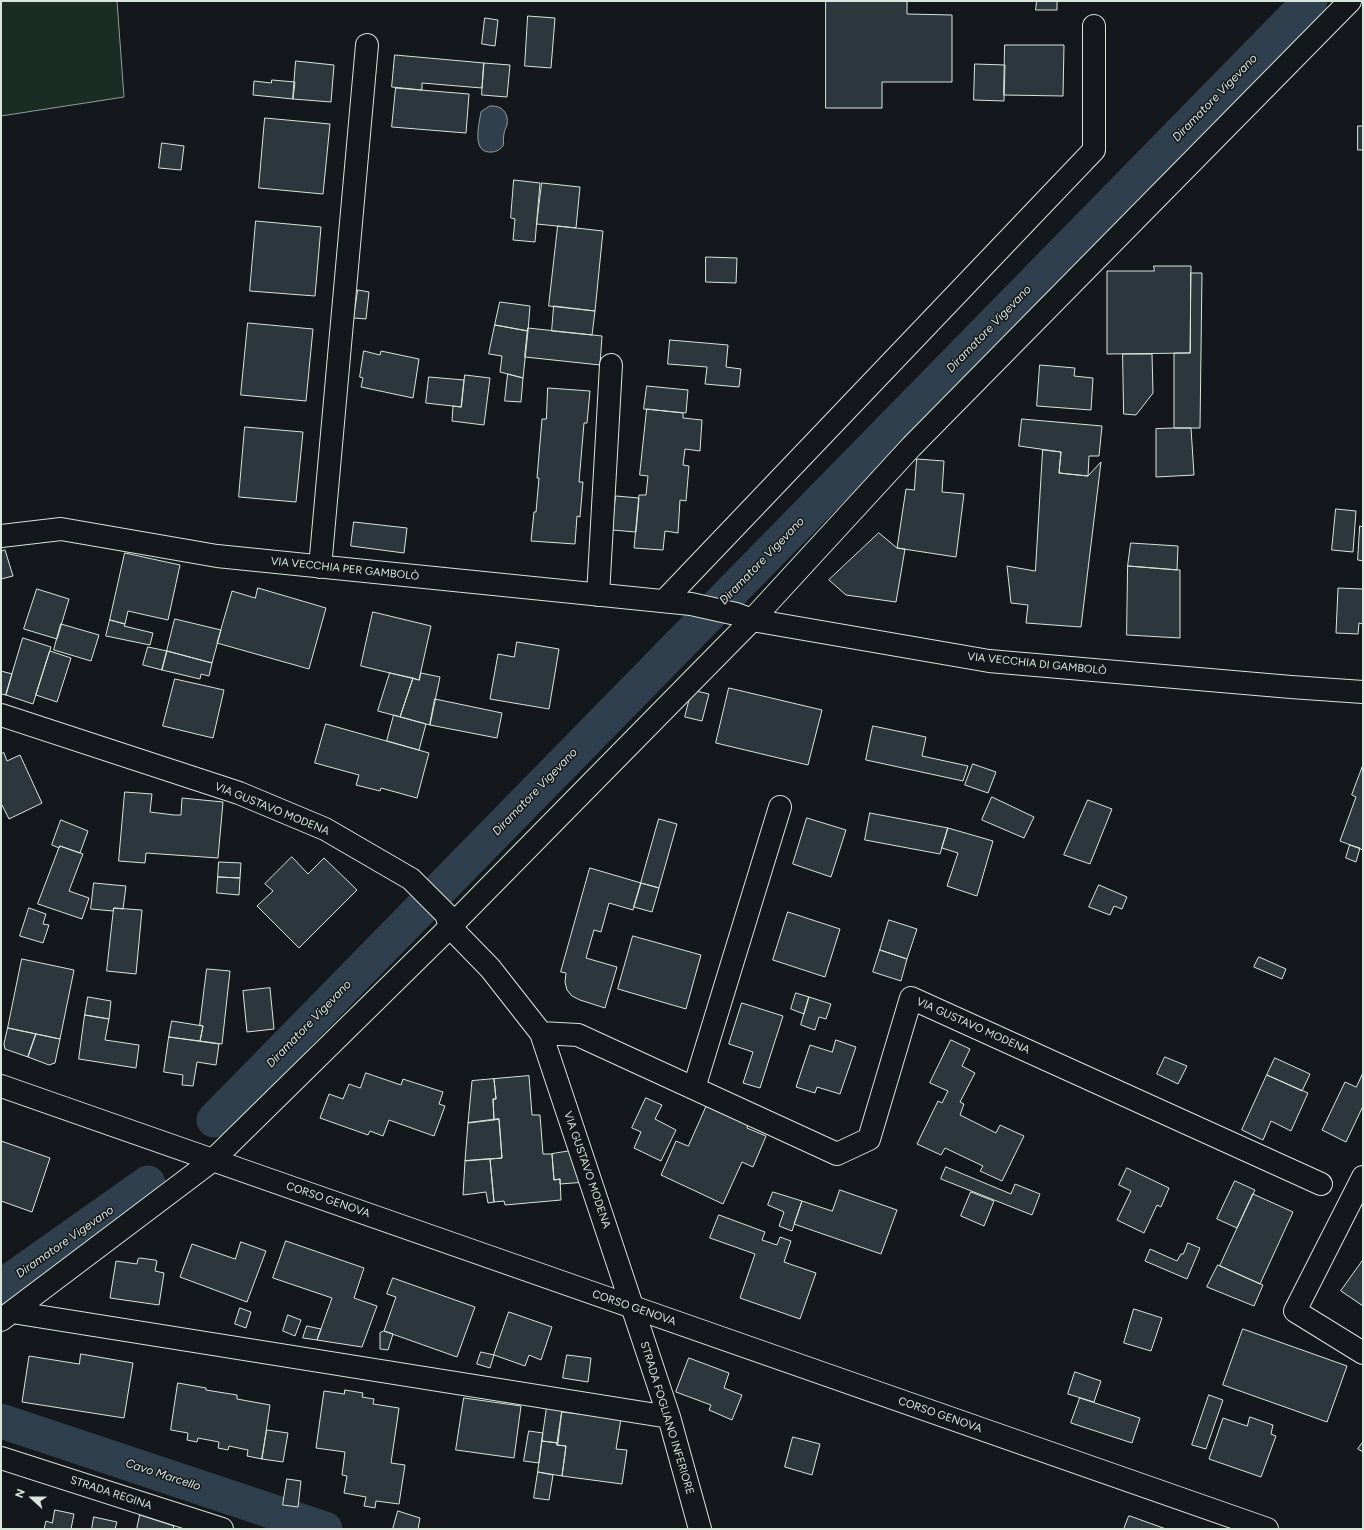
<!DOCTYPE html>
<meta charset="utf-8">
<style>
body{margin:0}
#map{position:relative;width:1364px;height:1530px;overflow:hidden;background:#14181c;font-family:Figtree,sans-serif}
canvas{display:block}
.frame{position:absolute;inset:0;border:2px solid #d8e6dc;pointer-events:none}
.north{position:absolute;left:12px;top:1478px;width:40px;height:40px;-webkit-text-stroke:3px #14181c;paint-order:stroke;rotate:291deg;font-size:11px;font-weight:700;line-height:16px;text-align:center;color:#d8e6dc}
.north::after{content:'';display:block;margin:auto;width:14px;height:18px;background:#d8e6dc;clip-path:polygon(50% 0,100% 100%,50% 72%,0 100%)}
</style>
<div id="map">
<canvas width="1364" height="1530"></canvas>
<div class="frame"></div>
<div class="north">N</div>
</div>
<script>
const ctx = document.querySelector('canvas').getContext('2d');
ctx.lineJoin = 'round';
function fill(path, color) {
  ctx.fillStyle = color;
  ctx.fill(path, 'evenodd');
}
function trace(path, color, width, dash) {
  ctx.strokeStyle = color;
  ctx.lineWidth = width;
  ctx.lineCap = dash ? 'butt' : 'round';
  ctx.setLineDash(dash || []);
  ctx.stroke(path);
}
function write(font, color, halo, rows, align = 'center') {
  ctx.font = font + ' Figtree,sans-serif';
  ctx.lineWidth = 3;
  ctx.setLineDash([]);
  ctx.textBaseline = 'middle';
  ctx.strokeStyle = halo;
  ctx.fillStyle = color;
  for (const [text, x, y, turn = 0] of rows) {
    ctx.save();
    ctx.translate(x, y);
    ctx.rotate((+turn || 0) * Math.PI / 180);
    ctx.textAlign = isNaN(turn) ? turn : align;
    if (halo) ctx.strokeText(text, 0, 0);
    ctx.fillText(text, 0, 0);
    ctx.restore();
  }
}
const green = new Path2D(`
 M 1,1 L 117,1 L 124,97 L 1,116 Z`);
fill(green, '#1a2d24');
trace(green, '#939e99', 1);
const water = new Path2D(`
 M 490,106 C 502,105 509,113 507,125 C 506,128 504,131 504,134 C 503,138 504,142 503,146 C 501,149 496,152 492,152 C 471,154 479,124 481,112 Z`);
fill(water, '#2f3f4d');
trace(water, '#939e99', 1);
trace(new Path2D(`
 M 214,1120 L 1310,1
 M 1,1287 L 148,1183
 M 1,1421 L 325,1529`), '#2f3f4d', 35);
const building = new Path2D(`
 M 826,1 L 907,1 L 907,14 L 952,15 L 952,82 L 882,82 L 882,108 L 826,108 Z
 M 1037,1 L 1057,1 L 1057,10 L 1036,10 Z
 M 528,16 L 555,18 L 551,68 L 525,66 Z
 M 485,18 L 498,20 L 495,46 L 482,44 Z
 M 1005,45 L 1064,45 L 1063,96 L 1004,95 Z
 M 395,55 L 484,63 L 482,88 L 422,83 L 422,90 L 392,87 Z
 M 296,61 L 334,65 L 331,102 L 293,99 Z
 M 484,63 L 510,65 L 507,97 L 482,95 Z
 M 975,64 L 1005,65 L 1004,101 L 974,100 Z
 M 272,80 L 295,82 L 293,99 L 253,95 L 254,81 L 271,83 Z
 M 396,88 L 469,94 L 466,133 L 392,127 Z
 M 265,118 L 330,124 L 323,194 L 259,188 Z
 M 1358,126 L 1363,126 L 1363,150 L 1358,150 Z
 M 162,143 L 184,146 L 181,170 L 159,168 Z
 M 514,180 L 540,183 L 535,242 L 513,240 L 515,219 L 511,218 Z
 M 542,183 L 580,187 L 576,228 L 537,224 Z
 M 256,221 L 321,227 L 315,296 L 250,291 Z
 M 558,226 L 603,231 L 595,311 L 549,306 Z
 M 706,257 L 737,258 L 736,283 L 706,282 Z
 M 1154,266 L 1191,266 L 1190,353 L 1107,354 L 1107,271 L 1154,271 Z
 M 1191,273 L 1202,273 L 1200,428 L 1174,428 L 1174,353 L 1190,353 Z
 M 358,290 L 369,292 L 366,319 L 354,318 Z
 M 500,302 L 530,306 L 528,331 L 495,325 Z
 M 554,306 L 595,311 L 592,335 L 552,331 Z
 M 248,323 L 313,329 L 306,401 L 241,395 Z
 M 495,325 L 528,331 L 523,378 L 500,372 L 502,356 L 489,354 Z
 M 528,328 L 602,336 L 600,365 L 525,357 Z
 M 670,340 L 728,345 L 726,367 L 741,369 L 739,387 L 705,384 L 707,367 L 668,364 Z
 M 364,351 L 380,355 L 381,351 L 419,359 L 413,398 L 361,387 L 363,378 L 360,377 Z
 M 1123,354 L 1152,354 L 1153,393 L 1136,415 L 1124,414 Z
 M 1040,365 L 1075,368 L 1074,376 L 1093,378 L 1091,410 L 1037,406 Z
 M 508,374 L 523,378 L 521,402 L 505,401 Z
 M 465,375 L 490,378 L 484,425 L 452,421 L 453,406 L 461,407 Z
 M 429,377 L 464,380 L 461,407 L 426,403 Z
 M 647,386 L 688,390 L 686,413 L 644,409 Z
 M 548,388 L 590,391 L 587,423 L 584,423 L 579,482 L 583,482 L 580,517 L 577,516 L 575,544 L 531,541 L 534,512 L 536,512 L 539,478 L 537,478 L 542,419 L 546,419 Z
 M 647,409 L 683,413 L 683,418 L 702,420 L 700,451 L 685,449 L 683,465 L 689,466 L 686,501 L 680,500 L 678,533 L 665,531 L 663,550 L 634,548 L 639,495 L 646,495 L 648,476 L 640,475 Z
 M 1022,419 L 1102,426 L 1099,456 L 1089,456 L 1088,476 L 1059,473 L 1061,452 L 1019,446 Z
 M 245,427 L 303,432 L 296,502 L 239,497 Z
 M 1174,428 L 1191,428 L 1194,475 L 1156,477 L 1156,429 Z
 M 1043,450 L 1061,452 L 1059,473 L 1088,476 L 1101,462 L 1081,627 L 1026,623 L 1028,605 L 1011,603 L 1007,566 L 1035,571 Z
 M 917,459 L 944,461 L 942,492 L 964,494 L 956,557 L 897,548 L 906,489 L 914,490 Z
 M 616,496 L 639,498 L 636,532 L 612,530 Z
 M 1336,509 L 1356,511 L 1353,552 L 1332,550 Z
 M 354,522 L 407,528 L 404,553 L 351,546 Z
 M 1360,526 L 1363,527 L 1363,561 L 1358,560 Z
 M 879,533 L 897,548 L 905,549 L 896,602 L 846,595 L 829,580 Z
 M 1131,543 L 1178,546 L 1177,570 L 1128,566 Z
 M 5,550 L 13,576 L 1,579 L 1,552 Z
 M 125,553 L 180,565 L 168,620 L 128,611 L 125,624 L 110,620 Z
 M 1128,566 L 1180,570 L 1180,638 L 1127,635 Z
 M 1363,581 L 1363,624 L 1359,623 L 1358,634 L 1336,633 L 1338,588 L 1362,589 Z
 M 258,588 L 326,608 L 309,669 L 217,643 L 232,591 L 255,598 Z
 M 37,589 L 69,599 L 57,639 L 24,629 Z
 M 373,612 L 431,626 L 419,680 L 361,666 Z
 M 175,619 L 221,630 L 212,663 L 167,651 Z
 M 110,620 L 125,624 L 124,626 L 153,633 L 150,645 L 106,636 Z
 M 61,624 L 99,635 L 91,661 L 54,650 Z
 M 23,638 L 51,647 L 33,704 L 6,695 Z
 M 517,642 L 559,649 L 549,709 L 490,699 L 498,654 L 514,657 Z
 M 148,647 L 167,651 L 162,670 L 143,665 Z
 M 50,651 L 71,658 L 57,702 L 36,695 Z
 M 167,651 L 212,663 L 209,676 L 201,674 L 200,679 L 162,670 Z
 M 1,671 L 12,674 L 6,695 L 1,694 Z
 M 390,673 L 413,678 L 400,717 L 378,711 Z
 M 421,673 L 440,677 L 430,725 L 400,717 L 413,678 L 419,680 Z
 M 175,679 L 224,690 L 213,738 L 163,726 Z
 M 729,688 L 822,710 L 808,765 L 716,743 Z
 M 692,690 L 709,694 L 702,721 L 685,717 Z
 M 435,699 L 502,713 L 497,738 L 430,725 Z
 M 394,715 L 426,724 L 419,750 L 387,741 Z
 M 326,724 L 429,753 L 417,798 L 381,788 L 380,791 L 356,785 L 359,775 L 315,763 Z
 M 873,726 L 926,737 L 922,756 L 968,766 L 963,781 L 866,760 Z
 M 4,753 L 7,761 L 20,755 L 42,803 L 9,819 L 2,805 L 1,805 L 1,754 Z
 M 973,764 L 996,772 L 988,793 L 965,785 Z
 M 1363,765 L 1363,850 L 1340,841 L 1356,797 L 1352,795 Z
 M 125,792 L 152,794 L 150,812 L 174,815 L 181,815 L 182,798 L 223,802 L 218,858 L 146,853 L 145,863 L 119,861 Z
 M 992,797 L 1034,817 L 1024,838 L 982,820 Z
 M 1088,800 L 1112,809 L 1090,864 L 1064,855 Z
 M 870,813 L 948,828 L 940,854 L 865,840 Z
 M 807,818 L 846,830 L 831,877 L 793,864 Z
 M 659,819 L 677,824 L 659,888 L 641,883 Z
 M 61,820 L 88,831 L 80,853 L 60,846 L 59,848 L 52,845 Z
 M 948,828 L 993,841 L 977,896 L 947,886 L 958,853 L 942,848 Z
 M 1350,845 L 1360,848 L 1356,862 L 1346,858 Z
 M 60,846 L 83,854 L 69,891 L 89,898 L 82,919 L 38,904 Z
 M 292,857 L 308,874 L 324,858 L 357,890 L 299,948 L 257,906 L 273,891 L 265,884 Z
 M 219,862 L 241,863 L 240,878 L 218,877 Z
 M 590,868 L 641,883 L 633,910 L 609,903 L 601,932 L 594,930 L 586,958 L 617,967 L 605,1008 L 580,1000 L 572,996 L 567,990 L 565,982 L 566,973 L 561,972 Z
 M 218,877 L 240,878 L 239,895 L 217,893 Z
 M 94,883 L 126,886 L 123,909 L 114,908 L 113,911 L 91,909 Z
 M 641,883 L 659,888 L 652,912 L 634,907 Z
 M 1099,885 L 1127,897 L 1122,909 L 1114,906 L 1110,915 L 1089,907 Z
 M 29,908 L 46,914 L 43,924 L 49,925 L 43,943 L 20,936 Z
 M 114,908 L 142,910 L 136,974 L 107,971 Z
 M 788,912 L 840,929 L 825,977 L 773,960 Z
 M 889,920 L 917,929 L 907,959 L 880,950 Z
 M 633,936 L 701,955 L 686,1009 L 618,989 Z
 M 880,950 L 907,959 L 901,981 L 873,972 Z
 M 1259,957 L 1286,969 L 1282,979 L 1254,967 Z
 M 22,959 L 74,970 L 60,1039 L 8,1028 Z
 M 207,969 L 230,971 L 222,1044 L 200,1041 L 203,1026 L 200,1025 Z
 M 270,988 L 274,1029 L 247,1032 L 243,991 Z
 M 796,993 L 809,997 L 804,1014 L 791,1009 Z
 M 88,997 L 111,1001 L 109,1019 L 85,1015 Z
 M 809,997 L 831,1004 L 826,1019 L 819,1017 L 815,1030 L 801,1025 Z
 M 742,1003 L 783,1016 L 760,1088 L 743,1083 L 753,1052 L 729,1044 Z
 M 85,1015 L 109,1019 L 105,1040 L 139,1045 L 136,1068 L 79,1059 Z
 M 172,1021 L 203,1026 L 200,1041 L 169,1037 Z
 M 8,1028 L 36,1034 L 28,1057 L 5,1049 L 4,1044 Z
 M 36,1034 L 60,1039 L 55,1063 L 49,1065 L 28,1057 Z
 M 169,1037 L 219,1044 L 216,1065 L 197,1062 L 193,1086 L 182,1085 L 183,1075 L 164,1072 Z
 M 836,1040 L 856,1047 L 840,1094 L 817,1087 L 815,1093 L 796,1087 L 810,1045 L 832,1052 Z
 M 951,1040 L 970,1049 L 962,1066 L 975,1073 L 960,1102 L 964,1104 L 960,1115 L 996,1133 L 1000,1125 L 1024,1136 L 1002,1181 L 980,1171 L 983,1166 L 945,1148 L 941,1155 L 917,1144 L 938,1101 L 942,1103 L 948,1091 L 930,1083 Z
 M 1165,1057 L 1187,1066 L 1178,1084 L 1157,1074 Z
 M 1275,1058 L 1310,1074 L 1302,1091 L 1267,1075 Z
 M 366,1073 L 401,1085 L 403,1079 L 443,1092 L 439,1104 L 445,1106 L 434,1136 L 389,1120 L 383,1136 L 370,1131 L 368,1135 L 320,1118 L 329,1094 L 343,1099 L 349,1084 L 360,1088 Z
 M 1363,1073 L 1363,1106 L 1346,1142 L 1322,1130 L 1345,1082 L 1356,1087 Z
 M 1267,1075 L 1308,1093 L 1291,1131 L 1271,1121 L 1263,1140 L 1242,1130 Z
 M 529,1076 L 532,1115 L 540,1115 L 543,1154 L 552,1154 L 554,1180 L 560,1179 L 561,1200 L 505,1205 L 504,1201 L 494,1202 L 490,1159 L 502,1158 L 499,1119 L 494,1120 L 493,1099 L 496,1099 L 494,1079 Z
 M 494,1079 L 496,1099 L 493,1099 L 494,1120 L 468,1123 L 472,1081 Z
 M 646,1098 L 662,1105 L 655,1119 L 676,1130 L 661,1161 L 634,1148 L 641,1132 L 632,1128 Z
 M 707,1105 L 748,1124 L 747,1128 L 766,1136 L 753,1167 L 742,1162 L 723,1204 L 661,1175 L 676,1141 L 688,1146 Z
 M 499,1119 L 502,1158 L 465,1161 L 468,1123 Z
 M 1,1141 L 50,1158 L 32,1212 L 1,1201 Z
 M 577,1150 L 586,1182 L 560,1184 L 560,1179 L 554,1180 L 552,1154 Z
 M 490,1159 L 494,1202 L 488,1203 L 486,1192 L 463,1195 L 465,1161 Z
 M 946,1167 L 1011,1194 L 1015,1184 L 1040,1194 L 1032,1215 L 941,1179 Z
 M 1127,1168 L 1169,1188 L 1161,1207 L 1157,1205 L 1144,1233 L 1117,1220 L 1131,1191 L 1119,1185 Z
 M 1235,1181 L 1255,1190 L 1237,1228 L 1217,1219 Z
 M 840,1190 L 897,1210 L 881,1254 L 794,1224 L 802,1201 L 832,1211 Z
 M 773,1192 L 802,1201 L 792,1231 L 779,1226 L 784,1212 L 768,1205 Z
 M 971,1192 L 994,1201 L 984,1226 L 961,1216 Z
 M 1253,1194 L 1293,1212 L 1260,1284 L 1220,1266 Z
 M 719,1215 L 765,1232 L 762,1240 L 777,1245 L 780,1237 L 791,1241 L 784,1262 L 816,1273 L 800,1319 L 740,1298 L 755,1254 L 710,1238 Z
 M 286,1241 L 364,1268 L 354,1298 L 377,1306 L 362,1347 L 317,1340 L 332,1298 L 273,1278 Z
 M 241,1242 L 266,1251 L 247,1302 L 180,1277 L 192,1244 L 235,1259 Z
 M 1188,1243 L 1200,1248 L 1187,1279 L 1145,1261 L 1150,1249 L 1177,1261 L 1181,1254 L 1183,1254 Z
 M 140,1258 L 155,1260 L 157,1261 L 155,1271 L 164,1273 L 159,1305 L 110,1298 L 116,1261 L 137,1264 L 138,1259 Z
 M 1363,1260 L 1363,1306 L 1341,1291 Z
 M 1218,1265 L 1263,1285 L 1254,1306 L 1207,1287 Z
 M 393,1278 L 475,1307 L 457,1357 L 384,1331 L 396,1297 L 387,1294 Z
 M 240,1308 L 251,1312 L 246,1328 L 235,1324 Z
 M 1134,1309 L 1162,1318 L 1151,1351 L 1124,1343 Z
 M 509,1312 L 552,1327 L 541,1360 L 529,1355 L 525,1366 L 494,1355 Z
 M 288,1315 L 301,1320 L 295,1336 L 283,1331 Z
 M 307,1326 L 321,1329 L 317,1340 L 303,1338 Z
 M 1243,1329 L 1347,1366 L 1327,1422 L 1223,1385 Z
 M 384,1331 L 393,1334 L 388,1350 L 380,1349 L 380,1333 Z
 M 481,1352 L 494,1355 L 490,1368 L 477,1364 Z
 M 81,1354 L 133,1363 L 124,1418 L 22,1402 L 29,1356 L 79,1364 Z
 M 567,1355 L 591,1358 L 588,1382 L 563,1378 Z
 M 689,1358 L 729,1373 L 724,1388 L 742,1395 L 732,1420 L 709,1410 L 711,1405 L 676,1392 Z
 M 1075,1372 L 1101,1381 L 1094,1402 L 1068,1394 Z
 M 178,1383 L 206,1388 L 206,1390 L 237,1395 L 237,1399 L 270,1405 L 262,1459 L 247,1456 L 248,1450 L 229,1446 L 228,1450 L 218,1448 L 219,1442 L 198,1438 L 197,1442 L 187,1440 L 188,1433 L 171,1430 Z
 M 345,1390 L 363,1393 L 362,1397 L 374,1399 L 373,1404 L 399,1408 L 391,1463 L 405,1465 L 399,1504 L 376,1501 L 375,1508 L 364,1506 L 366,1497 L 344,1493 L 347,1476 L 342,1475 L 345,1452 L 316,1448 L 324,1391 L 344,1394 Z
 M 1209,1395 L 1223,1400 L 1206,1449 L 1192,1445 Z
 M 464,1398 L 521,1406 L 514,1458 L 456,1450 Z
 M 1080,1398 L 1140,1418 L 1132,1443 L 1071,1423 Z
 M 547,1407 L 562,1409 L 558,1443 L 542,1441 Z
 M 562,1412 L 621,1419 L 616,1449 L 627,1450 L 622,1484 L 562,1476 L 566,1446 L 557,1445 Z
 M 1250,1417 L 1273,1425 L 1271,1434 L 1276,1436 L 1261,1477 L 1209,1459 L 1223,1418 L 1247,1426 Z
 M 267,1430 L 288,1433 L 283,1462 L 262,1459 Z
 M 529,1431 L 543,1433 L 539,1463 L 524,1461 Z
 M 793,1437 L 820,1444 L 812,1475 L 785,1467 Z
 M 542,1441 L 558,1443 L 557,1445 L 566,1446 L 562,1476 L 538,1472 Z
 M 1363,1442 L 1363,1452 L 1358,1449 Z
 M 538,1472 L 553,1475 L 549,1500 L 534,1498 Z
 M 287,1479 L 301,1481 L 298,1507 L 283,1505 Z
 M 55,1510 L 74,1514 L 71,1529 L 44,1529 L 46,1521 L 52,1523 Z
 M 398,1511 L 420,1518 L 418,1529 L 393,1529 Z
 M 140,1515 L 174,1526 L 173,1529 L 137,1529 Z
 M 1129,1516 L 1130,1516 L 1166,1529 L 1124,1529 Z
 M 94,1517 L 117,1522 L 115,1529 L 92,1529 Z`);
fill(building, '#2c363c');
trace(building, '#d8e6dc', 1);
const street = new Path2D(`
 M 1,536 L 61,529 L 217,556 L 691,604 L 736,614 L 752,620 L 989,661 L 1291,687 L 1363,692
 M 320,567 L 367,45
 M 598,595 L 611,365
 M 664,601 L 1094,150 L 1094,26
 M 1,715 L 239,793 L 325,829 L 411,879 L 446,914 L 450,927 L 490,968 L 541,1033 L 669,1417 L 700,1529
 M 541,1033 L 578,1035 L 837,1154 L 869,1139 L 911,998 L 1321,1184
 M 694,1088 L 780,807
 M 1363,1177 L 1295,1311 L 1363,1353
 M 12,1312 L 669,1417
 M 1,1320 L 213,1160 L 450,927 L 752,620 L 911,447 L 1350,1
 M 1,1458 L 222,1529`);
const secondary = new Path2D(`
 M 1,1086 L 1267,1529`);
trace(street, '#d8e6dc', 24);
trace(secondary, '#d8e6dc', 24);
trace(street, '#14181c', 22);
trace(secondary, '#14181c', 22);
write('11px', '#d8e6dc', '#14181c', [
 ["VIA VECCHIA PER GAMBOLÒ",345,569,6],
 ["VIA VECCHIA DI GAMBOLÒ",1037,664,6],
 ["VIA GUSTAVO MODENA",272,809,22],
 ["VIA GUSTAVO MODENA",973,1026,24],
 ["VIA GUSTAVO MODENA",587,1170,71],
 ["CORSO GENOVA",328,1200,19],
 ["CORSO GENOVA",634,1308,19],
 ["CORSO GENOVA",940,1415,19],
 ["STRADA FOGLIANO INFERIORE",667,1418,73],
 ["STRADA REGINA",111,1493,18]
]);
write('italic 12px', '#d8e6dc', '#14181c', [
 ["Diramatore Vigevano",1215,98,-46],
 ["Diramatore Vigevano",989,329,-46],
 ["Diramatore Vigevano",762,561,-46],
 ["Diramatore Vigevano",535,792,-46],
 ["Diramatore Vigevano",309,1024,-46],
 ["Diramatore Vigevano",65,1242,-35],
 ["Cavo Marcello",163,1475,18]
]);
</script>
